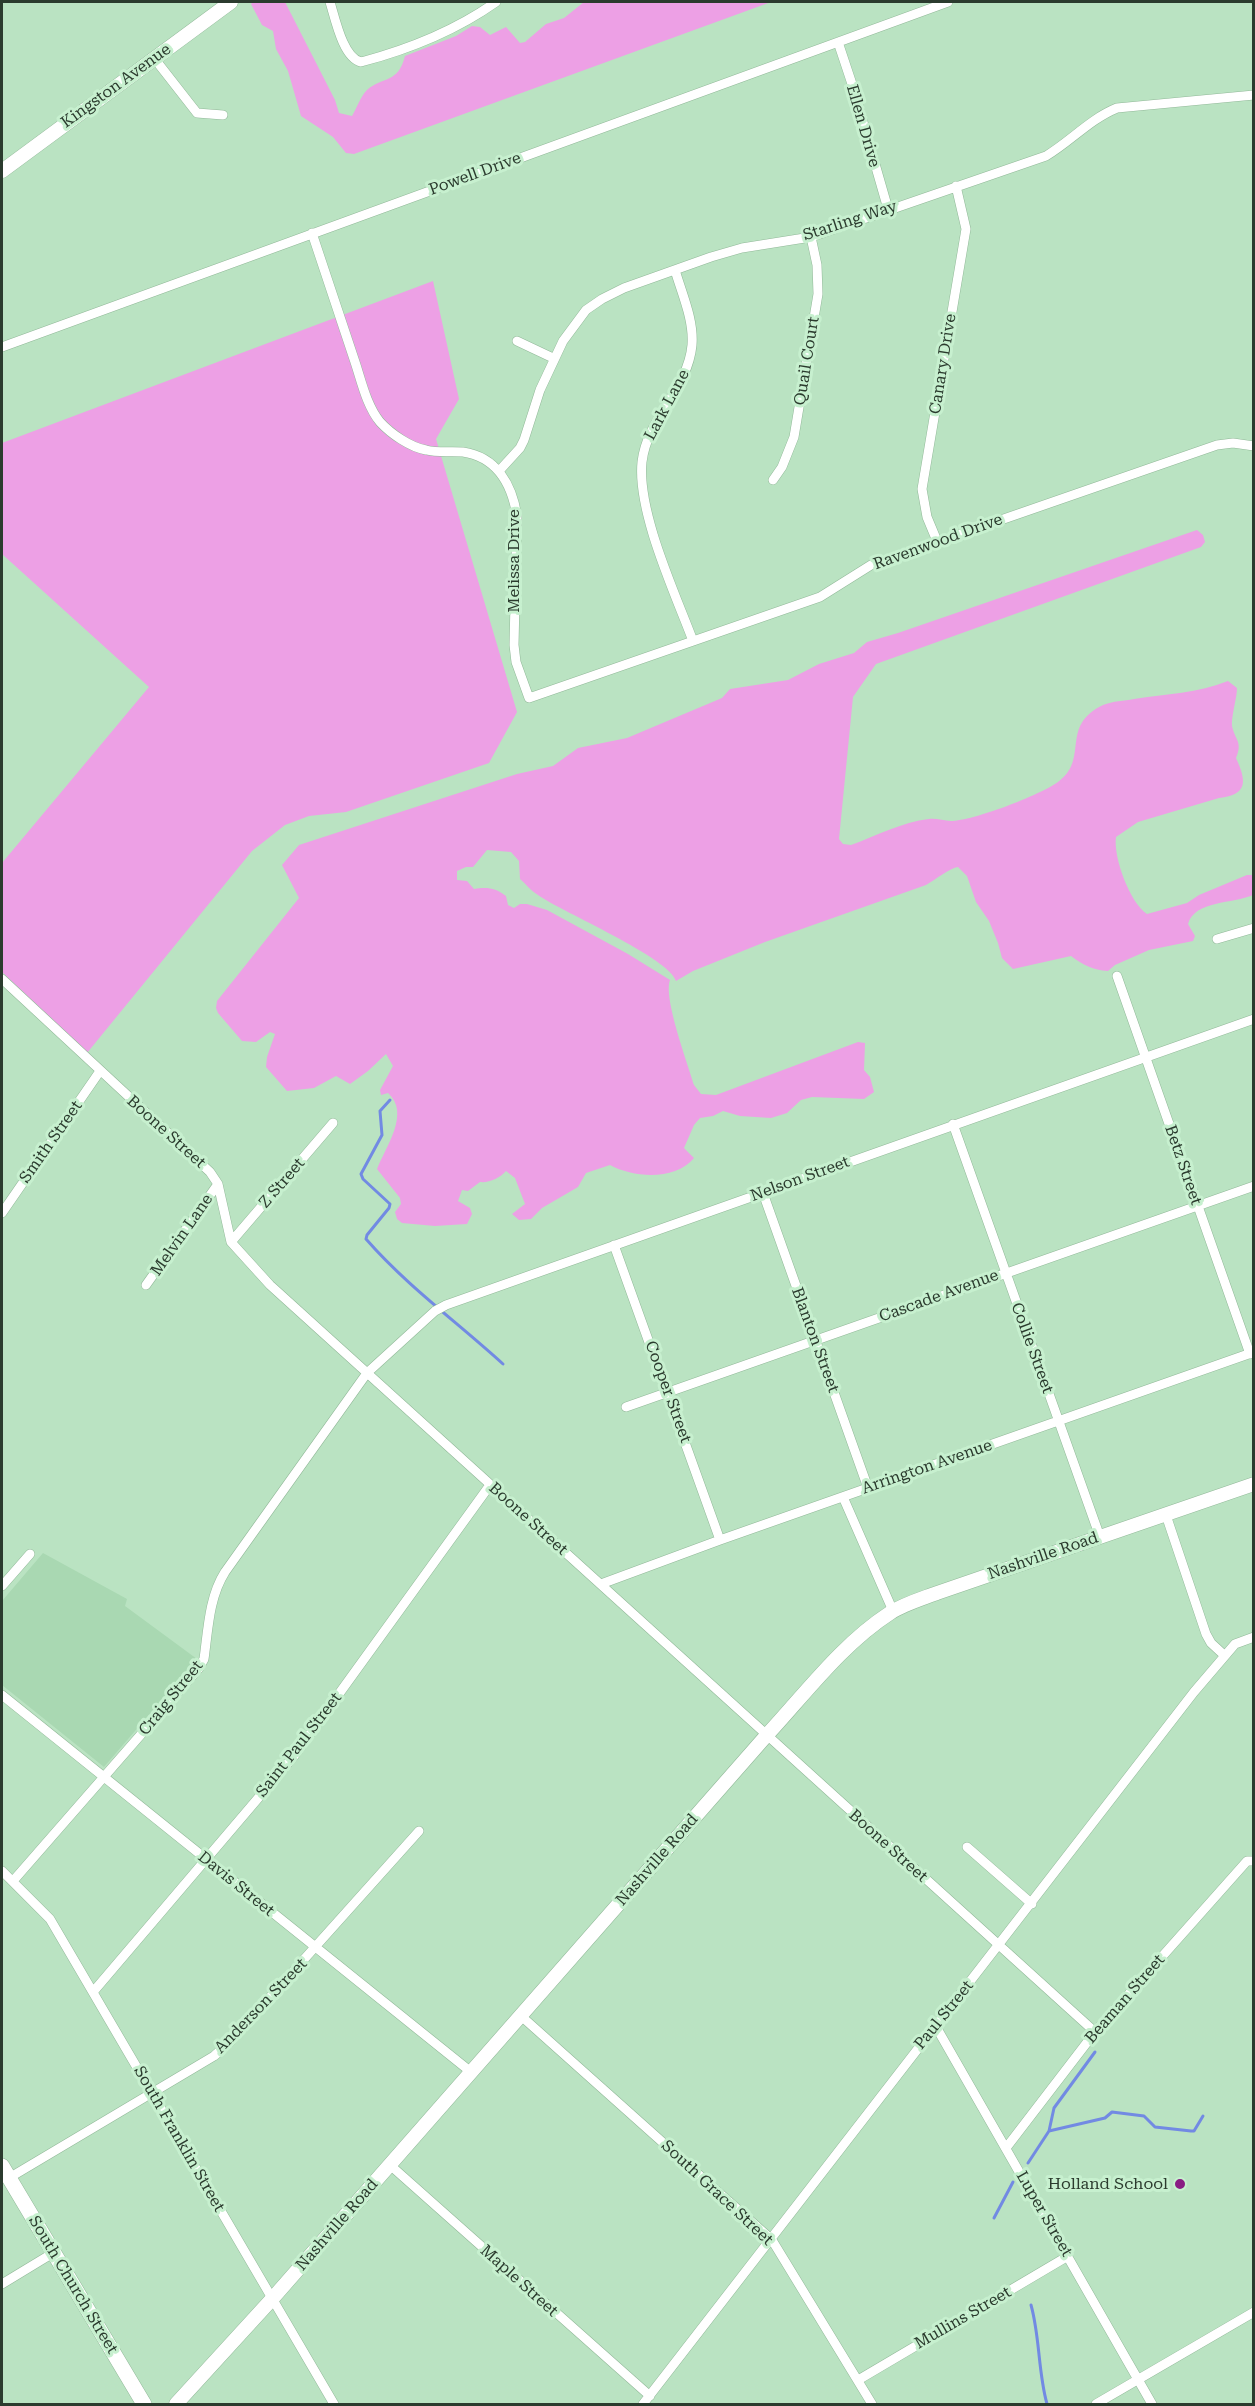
<!DOCTYPE html>
<style>
body{margin:0}
#map{position:relative;width:1255px;height:2406px;overflow:hidden;background:#bae3c2;font-family:"Roboto Serif",serif}
canvas{display:block}
.frame{position:absolute;inset:0;border:3px solid #2b3b2e;pointer-events:none}
</style>
<div id="map">
<canvas width="1255" height="2406"></canvas>
<div class="frame"></div>
</div>
<script>
const ctx = document.querySelector('canvas').getContext('2d');
ctx.lineJoin = 'round';
function fill(path, color) {
  ctx.fillStyle = color;
  ctx.fill(path, 'evenodd');
}
function trace(path, color, width, dash) {
  ctx.strokeStyle = color;
  ctx.lineWidth = width;
  ctx.lineCap = dash ? 'butt' : 'round';
  ctx.setLineDash(dash || []);
  ctx.stroke(path);
}
function write(font, color, halo, rows, align = 'center') {
  ctx.font = font + ' "Roboto Serif",serif';
  ctx.lineWidth = 6;
  ctx.setLineDash([]);
  ctx.textBaseline = 'middle';
  ctx.strokeStyle = halo;
  ctx.fillStyle = color;
  for (const [text, x, y, turn = 0] of rows) {
    ctx.save();
    ctx.translate(x, y);
    ctx.rotate((+turn || 0) * Math.PI / 180);
    ctx.textAlign = isNaN(turn) ? turn : align;
    if (halo) ctx.strokeText(text, 0, 0);
    ctx.fillText(text, 0, 0);
    ctx.restore();
  }
}
fill(new Path2D(`
 M 43,1553 L 127,1599 L 125,1606 L 197,1659 L 104,1767 L 2,1685 L 2,1601 Z`), '#a9d8b2');
fill(new Path2D(`
 M 253,2 L 285,2 L 335,100 L 339,113 L 352,116 C 357,108 360,97 367,90 C 383,76 398,84 405,56 L 456,36 L 472,26 L 480,27 L 490,35 L 506,27 L 520,43 L 525,42 L 546,24 L 564,18 L 584,2 L 771,2 L 354,154 L 346,153 L 333,137 L 301,116 L 288,71 L 276,49 L 273,31 L 262,25 L 251,4 Z
 M 433,281 L 459,399 L 436,439 L 517,712 L 489,763 L 346,812 L 309,816 L 285,825 L 252,851 L 87,1053 L 2,972 L 2,863 L 149,687 L 2,554 L 2,443 Z
 M 1197,530 L 1203,535 L 1205,542 L 1201,547 L 876,664 L 853,697 L 839,839 L 843,844 L 851,845 C 876,836 902,822 929,819 C 936,818 944,821 951,821 C 973,821 1040,795 1058,782 C 1090,759 1059,726 1103,705 C 1113,701 1124,701 1134,699 C 1166,694 1198,693 1228,681 L 1237,688 C 1237,698 1231,717 1232,726 C 1235,740 1243,742 1236,758 C 1246,780 1249,795 1219,798 L 1138,822 L 1116,837 C 1113,857 1130,903 1147,914 L 1187,903 L 1199,895 L 1247,875 L 1253,875 L 1253,895 C 1233,904 1195,900 1188,924 L 1195,936 L 1193,941 L 1149,950 L 1115,965 L 1108,971 C 1093,970 1083,965 1071,956 L 1013,969 L 1002,958 L 998,943 L 989,921 L 976,902 L 967,876 L 958,867 C 950,868 935,880 926,885 L 765,942 L 693,971 L 676,981 C 670,958 562,912 538,895 C 531,891 526,884 520,879 L 519,861 L 511,852 L 487,850 L 473,867 L 466,867 L 457,871 L 457,880 L 467,881 L 474,889 C 488,887 495,888 506,896 L 508,905 L 514,908 L 520,904 L 527,904 L 547,910 L 628,954 L 670,980 C 663,998 688,1064 694,1085 L 701,1094 L 716,1095 L 858,1042 L 865,1043 L 864,1070 L 870,1077 L 874,1092 L 864,1099 L 812,1097 L 801,1100 L 787,1113 L 771,1118 L 740,1116 L 723,1111 L 713,1116 L 700,1118 L 694,1125 L 684,1148 L 694,1158 C 675,1181 634,1178 610,1165 L 586,1173 L 578,1187 L 542,1208 L 531,1219 L 519,1220 L 512,1214 L 525,1204 L 515,1178 L 506,1171 C 500,1178 489,1183 480,1182 L 468,1191 L 462,1190 L 458,1201 L 470,1208 L 472,1214 L 467,1224 L 435,1226 L 402,1223 L 397,1219 L 395,1212 L 401,1204 L 400,1198 L 377,1169 C 385,1148 411,1113 388,1093 L 381,1095 L 380,1090 L 393,1066 L 386,1054 L 368,1071 L 350,1084 L 336,1076 L 314,1088 L 287,1091 L 266,1067 L 267,1057 L 275,1034 L 270,1032 L 256,1042 L 242,1041 L 218,1013 L 216,1008 L 217,1001 L 299,898 L 282,865 L 299,845 L 517,774 L 553,766 L 578,748 L 627,738 L 722,698 L 730,689 L 788,680 L 819,664 L 854,653 L 867,642 L 898,633 Z`), '#eda0e5');
trace(new Path2D(`
 M 390,1100 L 380,1111 L 382,1135 L 361,1174 L 363,1179 L 390,1204 L 389,1208 L 367,1235 L 366,1239 C 407,1286 457,1322 503,1364
 M 1049,2131 L 1105,2118 L 1112,2112 L 1144,2116 L 1155,2127 L 1191,2131 L 1194,2131 L 1203,2116
 M 1028,2163 L 1049,2131 L 1054,2108 L 1095,2052
 M 994,2218 L 1013,2182
 M 1031,2305 C 1040,2337 1038,2372 1047,2404`), '#728ae3', 3);
const street = new Path2D(`
 M 330,2 C 335,18 343,58 361,62 C 410,49 455,31 496,2
 M 838,42 L 852,84 L 888,209
 M 154,58 L 197,113 L 223,115
 M 312,233 C 326,275 340,317 354,359 C 361,379 366,405 380,422 C 391,434 410,447 426,450 C 438,453 451,451 463,452 C 497,457 512,485 517,516 L 514,645 L 516,662 L 529,698 L 820,597 L 871,565 L 1217,445 L 1233,443 L 1254,446
 M 675,270 C 682,294 694,320 692,345 C 688,389 647,418 642,462 C 637,512 675,593 693,641
 M 517,341 L 553,358
 M 2,347 L 948,2
 M 499,471 L 520,448 L 524,440 L 540,390 L 563,341 L 586,310 L 602,299 L 624,288 L 711,257 L 742,248 L 811,237 L 1046,156 C 1071,141 1090,119 1117,108 L 1254,95
 M 773,480 L 782,467 L 794,437 L 818,294 L 817,265 L 811,237
 M 937,541 L 927,517 L 922,489 L 966,229 L 956,186
 M 1217,939 L 1254,928
 M 1117,976 L 1250,1354
 M 2,979 L 210,1172 L 218,1184 L 231,1242 L 270,1285 L 1095,2032
 M 953,1124 L 1100,1537
 M 763,1193 L 868,1488
 M 2,1213 L 100,1071
 M 231,1242 L 333,1123
 M 614,1245 L 720,1540
 M 146,1285 L 218,1184
 M 626,1407 L 1254,1186
 M 843,1497 L 893,1611
 M 1166,1515 L 1206,1634 L 1211,1643 L 1224,1655
 M 601,1584 L 720,1540 L 1254,1352
 M 2,1586 L 30,1554
 M 2,1695 L 471,2072
 M 967,1847 L 1032,1904
 M 2,1871 L 50,1919 L 334,2404
 M 13,1881 L 199,1668 L 204,1659 C 208,1630 209,1597 225,1572 L 367,1373 L 435,1311 L 446,1305 L 1254,1019
 M 93,1992 L 294,1756 L 490,1485
 M 520,2015 L 772,2240 L 872,2404
 M 935,2025 L 1152,2404
 M 1006,2148 L 1095,2032 L 1247,1861 L 1254,1861
 M 390,2165 L 650,2396
 M 9,2178 L 214,2056 L 229,2043 L 419,1831
 M 2,2284 L 53,2253
 M 858,2380 L 1068,2256
 M 643,2404 L 1194,1692 L 1235,1644 L 1254,1637
 M 1096,2404 L 1254,2312`);
const secondary = new Path2D(`
 M 2,171 L 231,2
 M 176,2404 L 272,2299 L 766,1736 C 805,1694 842,1644 890,1613 C 904,1604 921,1599 937,1593 L 1254,1484`);
const primary = new Path2D(`
 M 2,2166 L 144,2404`);
trace(street, '#91b898', 10);
trace(secondary, '#91b898', 15);
trace(primary, '#91b898', 16);
trace(street, '#fff', 9);
trace(secondary, '#fff', 14);
trace(primary, '#fff', 15);
for (const [x, y, r, color] of [
 [1180,2184,6,"#891d83"]
]) {
  const dot = new Path2D();
  dot.arc(x, y, r, 0, 2 * Math.PI);
  ctx.fillStyle = color;
  ctx.fill(dot);
  trace(dot, '#c7f0cf', 2);
}
write('16px', '#2b3b2e', '#c7f0cf', [
 ["Kingston Avenue",116,86,-36],
 ["Ellen Drive",863,126,74],
 ["Powell Drive",475,174,-20],
 ["Starling Way",850,221,-18],
 ["Quail Court",807,361,-81],
 ["Canary Drive",943,364,-81],
 ["Lark Lane",667,405,-62],
 ["Ravenwood Drive",938,542,-20],
 ["Melissa Drive",514,561,-90],
 ["Boone Street",166,1132,42],
 ["Smith Street",51,1142,-55],
 ["Betz Street",1183,1165,71],
 ["Nelson Street",800,1179,-20],
 ["Z Street",282,1183,-49],
 ["Melvin Lane",182,1235,-55],
 ["Cascade Avenue",939,1296,-20],
 ["Blanton Street",815,1340,70],
 ["Collie Street",1032,1348,70],
 ["Cooper Street",668,1392,70],
 ["Arrington Avenue",927,1467,-19],
 ["Boone Street",528,1519,42],
 ["Nashville Road",1043,1556,-19],
 ["Craig Street",171,1698,-51],
 ["Saint Paul Street",299,1745,-52],
 ["Boone Street",888,1846,42],
 ["Nashville Road",657,1860,-49],
 ["Davis Street",236,1884,39],
 ["Beaman Street",1125,1999,-49],
 ["Anderson Street",261,2006,-46],
 ["Paul Street",944,2015,-51],
 ["South Franklin Street",179,2139,60],
 ["South Grace Street",717,2193,43],
 ["Luper Street",1044,2214,60],
 ["Nashville Road",337,2225,-49],
 ["Maple Street",519,2281,42],
 ["South Church Street",73,2285,59],
 ["Mullins Street",963,2318,-30]
]);
write('16px', '#2b3b2e', '#c7f0cf', [
 ["Holland School",1168,2184]
], 'right');
</script>
